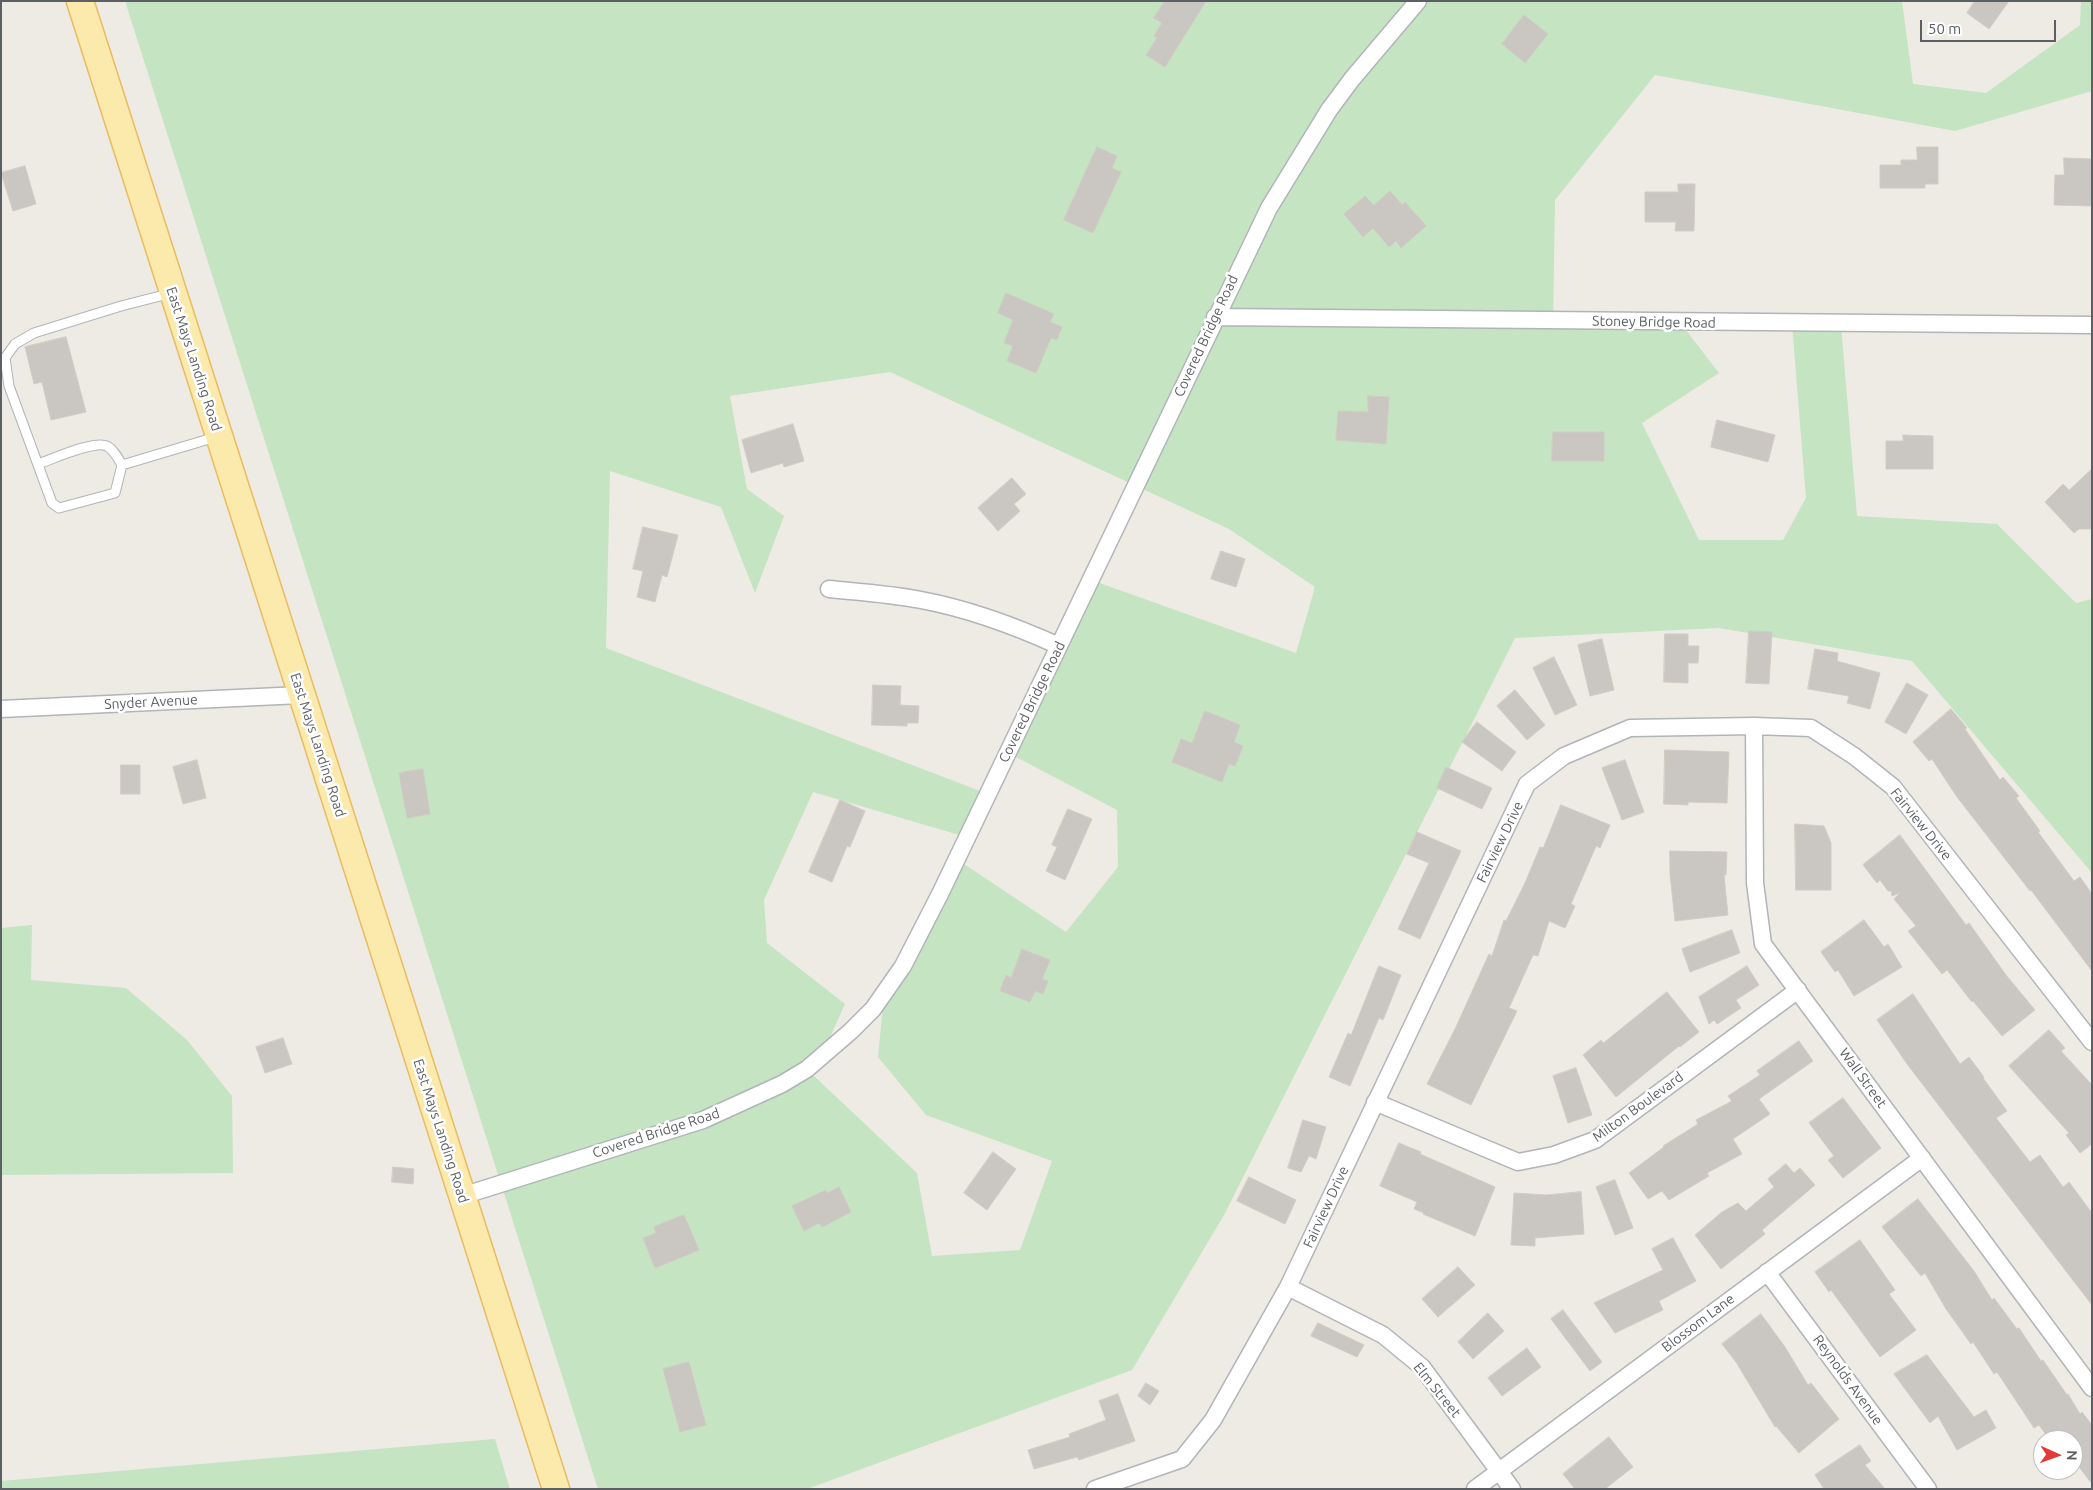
<!DOCTYPE html>
<style>
body{margin:0}
#map{position:relative;width:2093px;height:1490px;overflow:hidden;background:#eeebe4;font-family:Ubuntu,sans-serif}
canvas{display:block}
.frame{position:absolute;inset:0;border:2px solid #5c6064;pointer-events:none}
.north{position:absolute;left:2033px;top:1430px;width:50px;height:50px;box-sizing:border-box;background:#fff;border:1px solid #bebfc1;border-radius:50%;rotate:92deg;font-size:14px;font-weight:700;line-height:20px;text-align:center;color:#5c6064}
.north::after{content:'';display:block;margin:auto;width:18px;height:22px;background:#e13a37;clip-path:polygon(50% 0,100% 100%,50% 72%,0 100%)}
.scale{position:absolute;left:1920px;top:20px;width:136px;height:22px;box-sizing:border-box;border:2px solid #5c6064;border-top:0;padding-left:6px;font-size:15px;line-height:18px;white-space:nowrap;color:#5c6064;-webkit-text-stroke:4px #fff;paint-order:stroke}
</style>
<div id="map">
<canvas width="2093" height="1490"></canvas>
<div class="frame"></div>
<div class="north">N</div>
<div class="scale">50 m</div>
</div>
<script>
const ctx = document.querySelector('canvas').getContext('2d');
ctx.lineJoin = 'round';
function fill(path, color) {
  ctx.fillStyle = color;
  ctx.fill(path, 'evenodd');
}
function trace(path, color, width, dash) {
  ctx.strokeStyle = color;
  ctx.lineWidth = width;
  ctx.lineCap = dash ? 'butt' : 'round';
  ctx.setLineDash(dash || []);
  ctx.stroke(path);
}
function write(font, color, halo, rows, align = 'center') {
  ctx.font = font + ' Ubuntu,sans-serif';
  ctx.lineWidth = 5;
  ctx.setLineDash([]);
  ctx.textBaseline = 'middle';
  ctx.strokeStyle = halo;
  ctx.fillStyle = color;
  for (const [text, x, y, turn = 0] of rows) {
    ctx.save();
    ctx.translate(x, y);
    ctx.rotate((+turn || 0) * Math.PI / 180);
    ctx.textAlign = isNaN(turn) ? turn : align;
    if (halo) ctx.strokeText(text, 0, 0);
    ctx.fillText(text, 0, 0);
    ctx.restore();
  }
}
fill(new Path2D(`
 M 125,1 L 1902,1 L 1913,84 L 1986,93 L 2080,25 L 2081,1 L 2092,1 L 2092,91 L 1955,131 L 1655,75 L 1555,200 L 1553,322 L 1682,325 L 1719,373 L 1642,423 L 1699,540 L 1783,540 L 1806,498 L 1792,324 L 1841,325 L 1857,516 L 1997,524 L 2076,603 L 2092,599 L 2092,873 L 1912,661 L 1719,628 L 1515,638 L 1224,1215 L 1132,1370 L 807,1489 L 598,1489 ZM 890,372 L 1229,529 L 1315,587 L 1296,653 L 1094,581 L 1014,756 L 1117,810 L 1118,867 L 1066,932 L 955,858 L 884,995 L 878,1057 L 926,1115 L 1052,1161 L 1020,1250 L 932,1256 L 917,1173 L 813,1075 L 845,1004 L 767,943 L 764,900 L 813,792 L 966,837 L 988,794 L 606,648 L 610,471 L 721,507 L 755,593 L 784,516 L 747,489 L 730,396 Z
 M 32,925 L 31,980 L 126,988 L 187,1040 L 232,1096 L 233,1173 L 1,1175 L 1,928 Z
 M 495,1439 L 510,1489 L 1,1489 L 1,1481 Z`), '#c4e4c2');
const building = new Path2D(`
 M 1165,1 L 1206,1 L 1165,67 L 1146,55 L 1157,38 L 1154,36 L 1162,23 L 1154,18 Z
 M 1975,1 L 2009,1 L 1989,29 L 1967,13 Z
 M 1524,15 L 1548,34 L 1525,63 L 1502,44 Z
 M 1097,147 L 1117,156 L 1112,168 L 1121,172 L 1093,233 L 1064,220 Z
 M 1917,147 L 1938,147 L 1938,184 L 1925,184 L 1925,188 L 1880,188 L 1880,165 L 1901,165 L 1901,160 L 1917,160 Z
 M 2064,158 L 2092,159 L 2092,206 L 2054,205 L 2055,175 L 2064,175 Z
 M 25,166 L 36,204 L 13,211 L 1,173 Z
 M 1678,184 L 1695,184 L 1694,231 L 1675,231 L 1676,222 L 1645,222 L 1645,192 L 1678,192 Z
 M 1390,191 L 1402,205 L 1405,202 L 1426,226 L 1401,248 L 1396,241 L 1389,247 L 1373,228 L 1363,237 L 1344,214 L 1365,196 L 1374,205 Z
 M 1006,293 L 1054,314 L 1050,322 L 1062,327 L 1057,340 L 1051,338 L 1036,373 L 1007,361 L 1013,346 L 1004,343 L 1013,320 L 998,313 Z
 M 66,337 L 86,412 L 51,420 L 42,382 L 34,384 L 25,347 Z
 M 1368,396 L 1389,397 L 1386,444 L 1336,440 L 1338,411 L 1368,412 Z
 M 1717,420 L 1775,435 L 1768,462 L 1711,447 Z
 M 793,424 L 804,461 L 784,467 L 783,463 L 751,473 L 742,440 Z
 M 1553,432 L 1604,432 L 1604,461 L 1552,461 Z
 M 1903,435 L 1933,436 L 1933,469 L 1886,469 L 1886,441 L 1903,441 Z
 M 2092,469 L 2092,529 L 2079,529 L 2074,533 L 2045,502 L 2063,484 L 2069,490 Z
 M 1012,478 L 1026,494 L 1014,504 L 1020,511 L 998,531 L 978,508 Z
 M 643,527 L 678,535 L 667,577 L 662,575 L 655,602 L 637,597 L 643,571 L 633,569 Z
 M 1221,551 L 1245,559 L 1236,587 L 1211,579 Z
 M 1749,631 L 1772,632 L 1769,684 L 1746,683 Z
 M 1665,634 L 1688,634 L 1688,646 L 1699,646 L 1698,663 L 1688,663 L 1688,683 L 1664,682 Z
 M 1602,639 L 1614,690 L 1590,696 L 1578,645 Z
 M 1815,649 L 1838,653 L 1837,661 L 1880,673 L 1870,709 L 1847,703 L 1849,696 L 1808,689 Z
 M 1554,657 L 1577,705 L 1555,715 L 1533,668 Z
 M 1907,683 L 1928,695 L 1906,734 L 1885,722 Z
 M 873,685 L 901,686 L 900,705 L 919,706 L 918,723 L 907,723 L 907,726 L 872,725 Z
 M 1515,690 L 1545,725 L 1527,740 L 1497,706 Z
 M 1951,709 L 1967,728 L 1965,729 L 2000,780 L 2003,777 L 2019,796 L 2016,798 L 2040,831 L 2038,832 L 2074,881 L 2080,877 L 2092,894 L 2092,971 L 2031,890 L 2030,891 L 1957,797 L 1932,759 L 1929,761 L 1913,742 Z
 M 1205,711 L 1240,725 L 1234,742 L 1243,746 L 1235,766 L 1229,764 L 1222,782 L 1172,762 L 1181,739 L 1192,743 Z
 M 1477,722 L 1516,752 L 1502,771 L 1462,742 Z
 M 1665,750 L 1729,752 L 1727,803 L 1688,802 L 1688,805 L 1664,804 Z
 M 197,760 L 206,798 L 183,804 L 173,767 Z
 M 1625,760 L 1644,812 L 1622,820 L 1602,768 Z
 M 121,765 L 140,765 L 140,794 L 121,794 Z
 M 1446,767 L 1492,788 L 1482,809 L 1437,788 Z
 M 423,769 L 430,814 L 407,818 L 399,773 Z
 M 840,800 L 865,811 L 850,847 L 847,846 L 832,882 L 809,872 Z
 M 1561,805 L 1610,825 L 1600,848 L 1596,846 L 1571,904 L 1575,906 L 1565,928 L 1549,921 L 1538,956 L 1533,955 L 1509,1008 L 1517,1011 L 1471,1105 L 1427,1084 L 1456,1027 L 1489,954 L 1492,956 L 1504,920 L 1506,921 L 1525,883 L 1540,847 L 1543,848 Z
 M 1068,809 L 1092,819 L 1065,880 L 1046,871 L 1057,847 L 1052,845 Z
 M 1795,824 L 1824,826 L 1831,843 L 1831,890 L 1796,890 Z
 M 1417,832 L 1461,851 L 1420,939 L 1398,929 L 1429,863 L 1407,854 Z
 M 1900,835 L 1966,925 L 1969,923 L 2006,975 L 2035,1010 L 2002,1036 L 1973,1001 L 1972,1002 L 1947,970 L 1942,974 L 1908,931 L 1916,926 L 1894,899 L 1900,893 L 1892,896 L 1891,891 L 1888,891 L 1880,880 L 1877,883 L 1863,865 Z
 M 1670,851 L 1727,852 L 1726,875 L 1724,875 L 1728,915 L 1675,921 L 1670,874 Z
 M 1864,920 L 1884,947 L 1888,944 L 1902,967 L 1854,996 L 1838,970 L 1835,972 L 1821,952 Z
 M 1732,930 L 1740,953 L 1690,972 L 1682,949 Z
 M 1022,949 L 1050,960 L 1042,979 L 1048,981 L 1043,994 L 1035,991 L 1030,1002 L 1000,991 L 1006,975 L 1011,978 Z
 M 1379,966 L 1401,975 L 1383,1020 L 1379,1018 L 1350,1086 L 1329,1077 L 1348,1033 L 1351,1035 Z
 M 1747,966 L 1759,985 L 1736,1000 L 1741,1008 L 1717,1024 L 1714,1020 L 1709,1024 L 1699,997 Z
 M 1667,992 L 1699,1032 L 1680,1047 L 1679,1046 L 1616,1097 L 1583,1055 L 1601,1040 L 1603,1043 Z
 M 1913,994 L 1960,1064 L 1969,1057 L 1984,1077 L 1983,1078 L 2007,1111 L 1996,1118 L 2030,1162 L 2040,1155 L 2063,1187 L 2069,1182 L 2092,1213 L 2092,1305 L 1907,1064 L 1877,1020 Z
 M 2049,1030 L 2065,1048 L 2061,1051 L 2092,1085 L 2092,1144 L 2080,1153 L 2066,1135 L 2069,1133 L 2009,1066 Z
 M 283,1038 L 292,1064 L 265,1073 L 256,1047 Z
 M 1799,1041 L 1813,1061 L 1759,1099 L 1770,1114 L 1733,1139 L 1742,1154 L 1707,1173 L 1709,1176 L 1669,1200 L 1662,1191 L 1648,1199 L 1629,1173 L 1664,1147 L 1663,1146 L 1698,1124 L 1696,1120 L 1732,1101 L 1728,1096 L 1760,1075 L 1757,1071 Z
 M 1576,1068 L 1592,1115 L 1568,1123 L 1553,1076 Z
 M 1843,1098 L 1881,1148 L 1843,1178 L 1828,1160 L 1834,1156 L 1809,1123 Z
 M 1303,1120 L 1326,1127 L 1316,1159 L 1309,1156 L 1301,1172 L 1288,1168 Z
 M 1399,1143 L 1421,1152 L 1420,1154 L 1495,1187 L 1475,1236 L 1423,1214 L 1424,1213 L 1414,1209 L 1417,1202 L 1380,1186 Z
 M 993,1152 L 1016,1169 L 987,1210 L 964,1193 Z
 M 1786,1164 L 1794,1173 L 1800,1168 L 1815,1185 L 1762,1230 L 1765,1234 L 1721,1269 L 1695,1235 L 1722,1212 L 1738,1203 L 1746,1211 L 1774,1187 L 1768,1179 Z
 M 393,1167 L 414,1169 L 413,1184 L 392,1182 Z
 M 1249,1177 L 1296,1200 L 1285,1224 L 1237,1201 Z
 M 1615,1180 L 1633,1228 L 1615,1235 L 1596,1187 Z
 M 839,1187 L 851,1212 L 822,1227 L 819,1223 L 804,1231 L 792,1206 L 826,1190 L 827,1193 Z
 M 1581,1192 L 1584,1234 L 1535,1238 L 1535,1246 L 1511,1245 L 1514,1193 L 1546,1195 Z
 M 1918,1199 L 1974,1271 L 1992,1300 L 1994,1298 L 2017,1329 L 2019,1328 L 2041,1361 L 2043,1360 L 2067,1395 L 2068,1394 L 2080,1414 L 2082,1412 L 2092,1425 L 2092,1484 L 2073,1459 L 2073,1440 L 2050,1440 L 2039,1425 L 2034,1428 L 1997,1372 L 1994,1374 L 1973,1342 L 1971,1344 L 1946,1309 L 1925,1273 L 1921,1276 L 1882,1227 Z
 M 684,1215 L 699,1250 L 655,1268 L 643,1238 L 656,1233 L 654,1227 Z
 M 1673,1238 L 1696,1281 L 1659,1301 L 1663,1310 L 1615,1333 L 1594,1303 L 1663,1270 L 1652,1249 Z
 M 1860,1240 L 1895,1290 L 1889,1294 L 1916,1330 L 1880,1357 L 1831,1290 L 1829,1292 L 1815,1272 Z
 M 1458,1267 L 1475,1285 L 1438,1317 L 1422,1299 Z
 M 1563,1310 L 1602,1362 L 1590,1371 L 1551,1319 Z
 M 1488,1313 L 1504,1331 L 1473,1359 L 1458,1342 Z
 M 1761,1314 L 1785,1347 L 1808,1385 L 1811,1383 L 1839,1419 L 1799,1453 L 1776,1426 L 1775,1427 L 1736,1362 L 1722,1344 Z
 M 1318,1323 L 1364,1345 L 1357,1357 L 1311,1336 Z
 M 1527,1348 L 1541,1367 L 1502,1396 L 1488,1378 Z
 M 1927,1355 L 1974,1417 L 1986,1410 L 1996,1428 L 1957,1450 L 1938,1416 L 1930,1423 L 1894,1374 Z
 M 689,1362 L 706,1425 L 680,1432 L 663,1369 Z
 M 1146,1383 L 1159,1391 L 1150,1405 L 1138,1396 Z
 M 1118,1394 L 1135,1441 L 1079,1460 L 1077,1457 L 1034,1469 L 1028,1450 L 1070,1437 L 1069,1434 L 1106,1420 L 1099,1401 Z
 M 1609,1437 L 1633,1467 L 1605,1489 L 1575,1489 L 1563,1474 Z
 M 1860,1445 L 1871,1461 L 1865,1465 L 1885,1489 L 1824,1489 L 1815,1475 Z`);
fill(building, '#cac6c1');
trace(building, '#d2ccc3', 1);
const lane = new Path2D(`
 M 172,293 L 121,306 L 34,333 L 15,344 L 5,358 L 9,386 L 52,503 L 59,508 L 115,493 L 122,465 L 216,437
 M 38,464 C 53,459 94,440 107,446 C 114,450 118,458 122,465`);
const street = new Path2D(`
 M 1215,317 L 2092,325
 M 829,589 C 860,592 891,594 921,600 C 969,609 1015,626 1059,646
 M 1,709 L 301,695
 M 1754,726 L 1755,883 L 1763,944 L 2092,1388
 M 1375,1102 L 1518,1162 L 1554,1155 L 1595,1140 L 1798,990
 M 462,1196 L 703,1120 L 782,1084 L 807,1069 L 851,1031 L 873,1009 L 903,966 L 940,894 L 1269,208 L 1329,110 L 1352,79 L 1418,1
 M 1767,1272 L 1928,1489
 M 1288,1287 L 1383,1335 L 1422,1367 L 1512,1489
 M 1095,1489 L 1182,1459 L 1213,1420 L 1288,1287 L 1527,784 L 1564,756 L 1630,728 L 1754,726 L 1811,728 L 1854,756 L 1893,787 L 2092,1042
 M 1475,1489 L 1922,1158`);
const primary = new Path2D(`
 M 80,1 L 556,1489`);
trace(lane, '#b1b5b8', 11);
trace(street, '#b1b5b8', 19);
trace(primary, '#eabc60', 29);
trace(lane, '#fff', 9);
trace(street, '#fff', 16);
trace(primary, '#fbeaac', 26);
write('14px', '#5c6064', '#fff', [
 ["Stoney Bridge Road",1654,322,1],
 ["Covered Bridge Road",1206,336,-65],
 ["East Mays Landing Road",194,359,72],
 ["Snyder Avenue",151,702,-3],
 ["Covered Bridge Road",1032,702,-64],
 ["East Mays Landing Road",318,745,72],
 ["Fairview Drive",1921,824,51],
 ["Fairview Drive",1500,842,-64],
 ["Wall Street",1863,1078,54],
 ["Milton Boulevard",1638,1107,-36],
 ["East Mays Landing Road",441,1131,72],
 ["Covered Bridge Road",656,1133,-18],
 ["Fairview Drive",1326,1207,-65],
 ["Blossom Lane",1698,1323,-37],
 ["Reynolds Avenue",1848,1380,54],
 ["Elm Street",1437,1390,51]
]);
</script>
